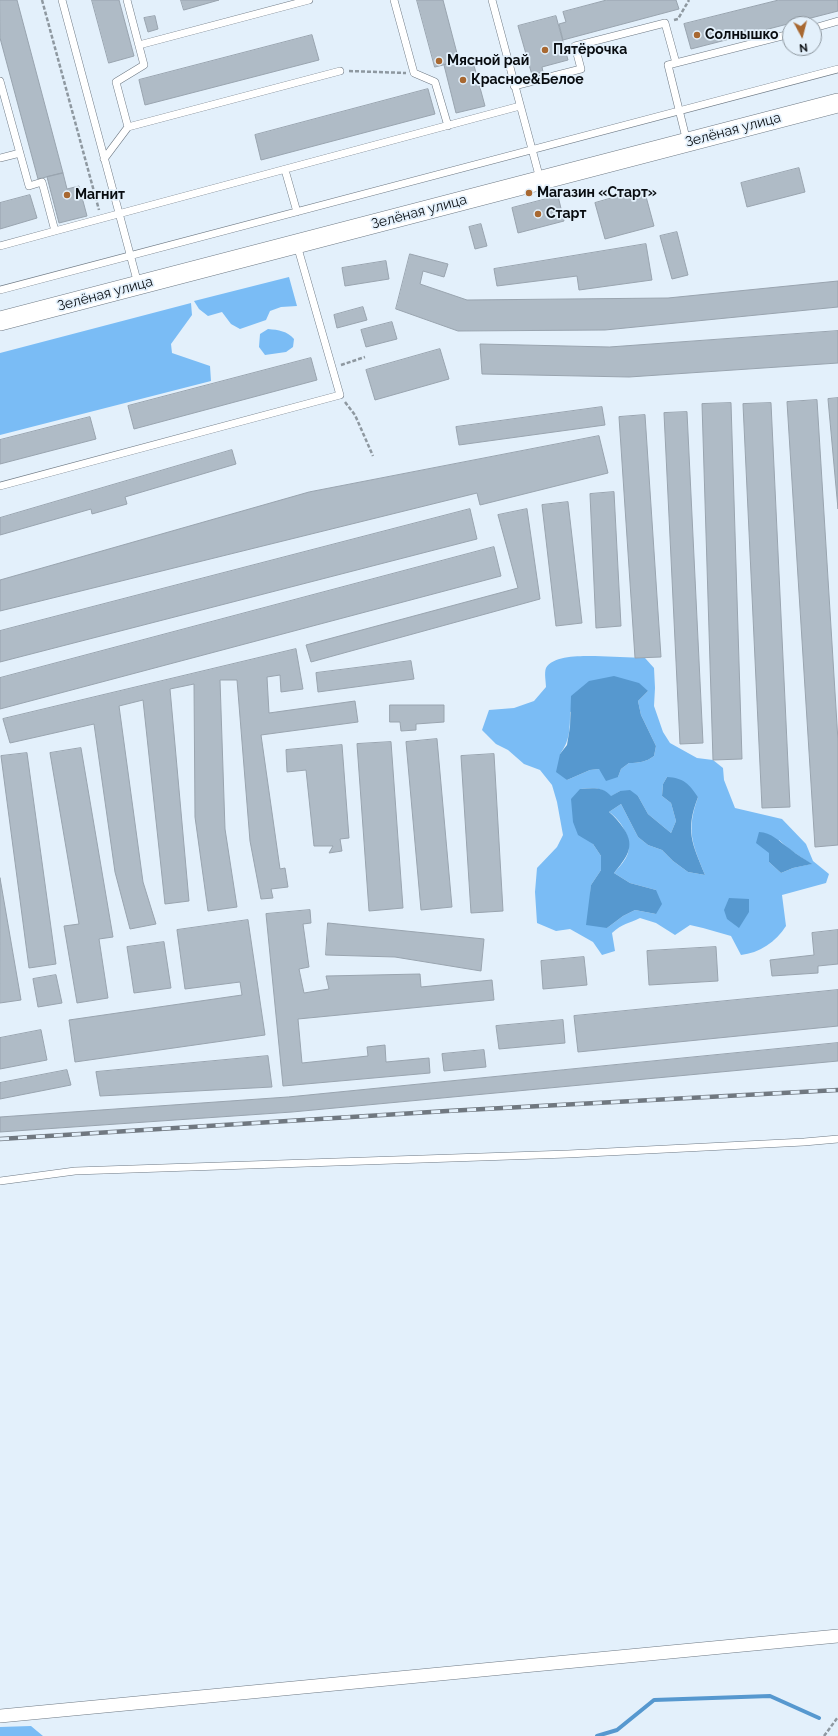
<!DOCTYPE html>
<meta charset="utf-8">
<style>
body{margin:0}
#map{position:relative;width:838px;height:1736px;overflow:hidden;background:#e3f0fb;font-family:Raleway,sans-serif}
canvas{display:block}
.north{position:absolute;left:782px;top:16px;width:40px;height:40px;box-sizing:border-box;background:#e3f0fb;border:1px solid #8b959d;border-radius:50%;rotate:173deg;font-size:11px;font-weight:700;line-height:16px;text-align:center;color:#080c10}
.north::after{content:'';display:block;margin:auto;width:14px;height:18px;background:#a86831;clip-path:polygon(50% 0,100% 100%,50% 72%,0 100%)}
</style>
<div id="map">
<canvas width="838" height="1736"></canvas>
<div class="north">N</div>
</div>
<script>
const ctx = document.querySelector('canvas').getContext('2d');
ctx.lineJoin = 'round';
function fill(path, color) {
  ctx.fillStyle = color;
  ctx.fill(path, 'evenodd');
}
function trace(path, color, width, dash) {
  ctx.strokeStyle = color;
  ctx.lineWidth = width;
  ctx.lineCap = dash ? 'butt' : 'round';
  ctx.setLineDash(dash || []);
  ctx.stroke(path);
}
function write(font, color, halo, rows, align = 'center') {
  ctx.font = font + ' Raleway,sans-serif';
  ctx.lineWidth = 3.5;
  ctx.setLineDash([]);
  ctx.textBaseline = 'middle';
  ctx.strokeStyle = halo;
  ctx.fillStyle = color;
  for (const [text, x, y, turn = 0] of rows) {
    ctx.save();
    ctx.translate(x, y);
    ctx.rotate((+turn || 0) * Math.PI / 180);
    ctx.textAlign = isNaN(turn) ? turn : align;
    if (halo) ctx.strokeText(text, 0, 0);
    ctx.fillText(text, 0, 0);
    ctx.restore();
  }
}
fill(new Path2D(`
 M 289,277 L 297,306 L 281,307 L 270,311 L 266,320 L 240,329 L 231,324 L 222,312 L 208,316 L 199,309 L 194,301 Z
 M 191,303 L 192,315 L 171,344 L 172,353 L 210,366 L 211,381 L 0,435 L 0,353 Z
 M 268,329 C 279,330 287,331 294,339 L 293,347 L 286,352 L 265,355 L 259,347 L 260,334 Z
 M 595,656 L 645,658 L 654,668 L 655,688 L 654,706 L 663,732 L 670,743 L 697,758 L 713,760 L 723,768 L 724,780 L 735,808 L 782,819 L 806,844 L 813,861 L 829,874 L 826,883 L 782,895 L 786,926 C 776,942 759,953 741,955 L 731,936 L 703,928 L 690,925 L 675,935 L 656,923 L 640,918 C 628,924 623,923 612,933 L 615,951 L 602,955 L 593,942 L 570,929 L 556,931 L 537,923 L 535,892 L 537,868 L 557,847 L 563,835 L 557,802 L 552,785 L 540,770 L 524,764 L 508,750 L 496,744 L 482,730 L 489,710 L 514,708 L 534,701 L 546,687 C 546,682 544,673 546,668 C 553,655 582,656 595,656 ZM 648,691 L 638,701 L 641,715 L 656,746 L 654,756 C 646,762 639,763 629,763 L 621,769 L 618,777 L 599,769 L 590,770 L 567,780 L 560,754 C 570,741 570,728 570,712 ZM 667,777 L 698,797 C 686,831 692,843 705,875 L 688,872 L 673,861 L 662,850 L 648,845 L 638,837 L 621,804 L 609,812 C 621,820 632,838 628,853 C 626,860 619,867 614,873 L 630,883 L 656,890 L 656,914 L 635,910 L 623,916 L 607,928 L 590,900 L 591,885 L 601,870 L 601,856 L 593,844 L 580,789 C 591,788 603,786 610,797 L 620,791 L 638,796 L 648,814 L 671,833 L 676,821 L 671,803 L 662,796 L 663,784 ZM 779,840 L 789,849 L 811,864 L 793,868 L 781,873 L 769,862 L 769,853 Z
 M 31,1726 L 43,1736 L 0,1736 L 0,1727 Z`), '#7abcf5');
fill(new Path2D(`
 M 614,676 L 639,683 L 648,691 L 638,701 L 641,715 L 656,746 L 654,756 C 646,762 639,763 629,763 L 621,769 L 618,777 L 606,781 L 599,769 L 590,770 L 567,780 L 556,772 L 560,754 L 567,745 L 570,727 L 571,696 L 589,681 Z
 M 667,777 C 684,778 689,784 698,797 C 685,831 692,843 705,875 L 688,872 L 673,861 L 662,850 L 648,845 L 638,837 L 621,804 L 609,812 C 615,817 619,822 624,829 C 636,847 626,858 614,873 L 630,883 L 656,890 L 662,904 L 656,914 L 635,910 L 623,916 L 607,928 L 586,925 L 591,885 L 601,870 L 601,856 L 593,844 L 578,835 L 573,822 L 571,799 L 580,789 C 591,788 603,786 611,796 L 620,791 L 630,790 L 638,796 L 648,814 L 671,833 L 676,821 L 671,803 L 662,796 L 663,784 Z
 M 759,832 C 771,832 780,842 790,849 C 797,855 805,859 812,864 L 793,868 L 781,873 L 769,862 L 769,853 L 756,843 Z
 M 729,898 L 749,899 L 749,912 L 739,928 L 727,919 L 724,910 Z`), '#5698cf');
trace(new Path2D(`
 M 597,1736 L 617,1730 L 654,1700 L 770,1696 L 819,1718`), '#5698cf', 4);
const building = new Path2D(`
 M 0,0 L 17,0 L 63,173 L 38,179 L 0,38 Z
 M 92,0 L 119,0 L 134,56 L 109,63 Z
 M 181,0 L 219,0 L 184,10 Z
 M 417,0 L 443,0 L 459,61 L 435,67 Z
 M 607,0 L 676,0 L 679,9 L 563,40 L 559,24 L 566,22 L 563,12 Z
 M 779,0 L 838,0 L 838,11 L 691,49 L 684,24 Z
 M 155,16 L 158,29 L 148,32 L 144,18 Z
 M 556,16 L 568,60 L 542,67 L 543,72 L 532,75 L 518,26 Z
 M 312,35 L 319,60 L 145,105 L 139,80 Z
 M 472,58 L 485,106 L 456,113 L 444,65 Z
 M 428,89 L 435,114 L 261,160 L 255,135 Z
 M 799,168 L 805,192 L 747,207 L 741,183 Z
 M 63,173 L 67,189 L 79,186 L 87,216 L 59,223 L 47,177 Z
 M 644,189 L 654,226 L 605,239 L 595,203 Z
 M 30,195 L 37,218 L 0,229 L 0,203 Z
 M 558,196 L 564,221 L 518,233 L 512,208 Z
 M 481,224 L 487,246 L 475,249 L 469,227 Z
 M 677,232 L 688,275 L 672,279 L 660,236 Z
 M 646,244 L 652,280 L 579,290 L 577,276 L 497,286 L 494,269 Z
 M 410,254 L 448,264 L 444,277 L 423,271 L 420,284 L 467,300 L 668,298 L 838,281 L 838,307 L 605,330 L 458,331 L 396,309 Z
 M 386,261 L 389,279 L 345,286 L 342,268 Z
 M 363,307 L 367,320 L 337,328 L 334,315 Z
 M 392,322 L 397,339 L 366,347 L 361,330 Z
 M 838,331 L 838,363 L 629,377 L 482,374 L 480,344 L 609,347 Z
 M 440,349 L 449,379 L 375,400 L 366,370 Z
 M 311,358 L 317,380 L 134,429 L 128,406 Z
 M 838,398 L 838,509 L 828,399 Z
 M 817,400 L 838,741 L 838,845 L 815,847 L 787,402 Z
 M 731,403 L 742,759 L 713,760 L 702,404 Z
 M 771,403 L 790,807 L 762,808 L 743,404 Z
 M 602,407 L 605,425 L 459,445 L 456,427 Z
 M 687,412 L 703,743 L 680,744 L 664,413 Z
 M 645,415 L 661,657 L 635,658 L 619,417 Z
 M 90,417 L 96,439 L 0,464 L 0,440 Z
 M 599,436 L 608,473 L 480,505 L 477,493 L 0,611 L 0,580 L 309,492 Z
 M 232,450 L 236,464 L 125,497 L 127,504 L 92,514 L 91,509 L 0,535 L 0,518 Z
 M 614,492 L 621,626 L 596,628 L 590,494 Z
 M 568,502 L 582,623 L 556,626 L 542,505 Z
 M 470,509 L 477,539 L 0,662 L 0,631 Z
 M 527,509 L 540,599 L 311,662 L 306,645 L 518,588 L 498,515 Z
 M 494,547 L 501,576 L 0,709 L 0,678 Z
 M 296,649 L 303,689 L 281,692 L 280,675 L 267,677 L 269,713 L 355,701 L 358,722 L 261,735 L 280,869 L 285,868 L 288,887 L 271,889 L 273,898 L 261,899 L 250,841 L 237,680 L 220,680 L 225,829 L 237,907 L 208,911 L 195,817 L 194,684 L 170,689 L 189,901 L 165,904 L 143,700 L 119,706 L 143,882 L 156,924 L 130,929 L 115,872 L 94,724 L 10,743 L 3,719 Z
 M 411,661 L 414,679 L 318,692 L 316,673 Z
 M 390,705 L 444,705 L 444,722 L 416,724 L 416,730 L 401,731 L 400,722 L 390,722 Z
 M 437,739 L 452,907 L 421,910 L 406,742 Z
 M 391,742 L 403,908 L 369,911 L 357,744 Z
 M 342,745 L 349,838 L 340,839 L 342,851 L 329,853 L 333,846 L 314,846 L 306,770 L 287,772 L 286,750 Z
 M 81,748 L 113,937 L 99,939 L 108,998 L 77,1003 L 64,926 L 79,924 L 50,753 Z
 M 27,753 L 56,964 L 29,968 L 1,756 Z
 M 494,754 L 503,911 L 471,913 L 461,756 Z
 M 0,878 L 21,1000 L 0,1003 Z
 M 310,910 L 311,923 L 303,924 L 309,967 L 299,969 L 304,993 L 329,989 L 326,976 L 420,974 L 421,987 L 492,980 L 494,1000 L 298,1019 L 302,1063 L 368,1056 L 367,1047 L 385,1045 L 386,1062 L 429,1058 L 430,1073 L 283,1086 L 266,914 Z
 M 248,920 L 265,1035 L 75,1062 L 69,1020 L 242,995 L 240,982 L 185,989 L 177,930 Z
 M 328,923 L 484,939 L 481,971 L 395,957 L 326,955 Z
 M 838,930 L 838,964 L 818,966 L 818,973 L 772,976 L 770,960 L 814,955 L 812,933 Z
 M 164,942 L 171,988 L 134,993 L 127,947 Z
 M 716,947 L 718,981 L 649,985 L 647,951 Z
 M 584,957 L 587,985 L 543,989 L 541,961 Z
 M 56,975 L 62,1003 L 38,1007 L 33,979 Z
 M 838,990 L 838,1026 L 578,1052 L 574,1016 Z
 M 563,1020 L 565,1043 L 499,1049 L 496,1026 Z
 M 41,1030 L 47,1060 L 0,1069 L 0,1038 Z
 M 838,1043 L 838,1061 L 292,1112 L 0,1132 L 0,1117 L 288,1097 Z
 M 484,1050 L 486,1067 L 444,1071 L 442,1054 Z
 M 268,1056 L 272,1087 L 100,1096 L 96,1072 Z
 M 67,1070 L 71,1085 L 0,1099 L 0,1083 Z`);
fill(building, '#afbbc6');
trace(building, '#99a4af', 1);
const lane = new Path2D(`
 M 62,0 L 138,284
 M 394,0 L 414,73 L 435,82 L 448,126
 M 492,0 L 540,179
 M 814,28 L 838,21
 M 139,45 L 309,0
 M 0,81 L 29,186 L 42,182 L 55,231 L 520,106
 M 514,86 L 581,69 L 575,46 L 665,23 L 676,63
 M 128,127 L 340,71
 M 687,142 L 668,65 L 790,34
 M 0,158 L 20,153
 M 104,159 L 128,127 L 116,82 L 144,65 L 127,0
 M 285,170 L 297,212
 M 0,246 L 55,231
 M 0,290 L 838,69
 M 0,486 L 340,395 L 297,245
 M 0,1181 L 75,1171 L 568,1154 L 804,1142 L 838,1139`);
const street = new Path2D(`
 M 0,1716 L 838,1636`);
const secondary = new Path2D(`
 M 0,321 L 838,103`);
trace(lane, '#6e7984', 8);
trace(street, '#6e7984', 14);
trace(secondary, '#6e7984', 20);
trace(new Path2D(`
 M 42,0 L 99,210
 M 674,20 L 678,19 L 689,0
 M 349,71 L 406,73
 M 341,365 L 365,357
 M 345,402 L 355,415 L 373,456
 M 824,1736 L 838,1717`), '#8e98a0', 2.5, [4, 2]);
trace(lane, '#fff', 7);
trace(street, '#fff', 13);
trace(secondary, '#fff', 19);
const rail = new Path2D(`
 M 0,1139 L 447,1111 L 838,1090`);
trace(rail, '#707880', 4.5);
trace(rail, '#e3f0fb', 3, [9]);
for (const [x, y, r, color] of [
 [697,35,4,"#a86831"],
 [545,50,4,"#a86831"],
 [439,61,4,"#a86831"],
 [463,80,4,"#a86831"],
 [529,193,4,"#a86831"],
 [67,195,4,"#a86831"],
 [538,214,4,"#a86831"]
]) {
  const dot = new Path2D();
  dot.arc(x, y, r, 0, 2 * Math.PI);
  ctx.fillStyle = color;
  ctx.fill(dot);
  trace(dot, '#e3f0fb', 1.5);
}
write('bold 14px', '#080c10', '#e3f0fb', [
 ["Солнышко",705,35],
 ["Пятёрочка",553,50],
 ["Мясной рай",447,61],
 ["Красное&Белое",471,80],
 ["Магазин «Старт»",537,193],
 ["Магнит",75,195],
 ["Старт",546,214]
], 'left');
write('14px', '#080c10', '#e3f0fb', [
 ["Зелёная улица",733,130,-15],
 ["Зелёная улица",419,212,-15],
 ["Зелёная улица",105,294,-15]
]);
</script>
